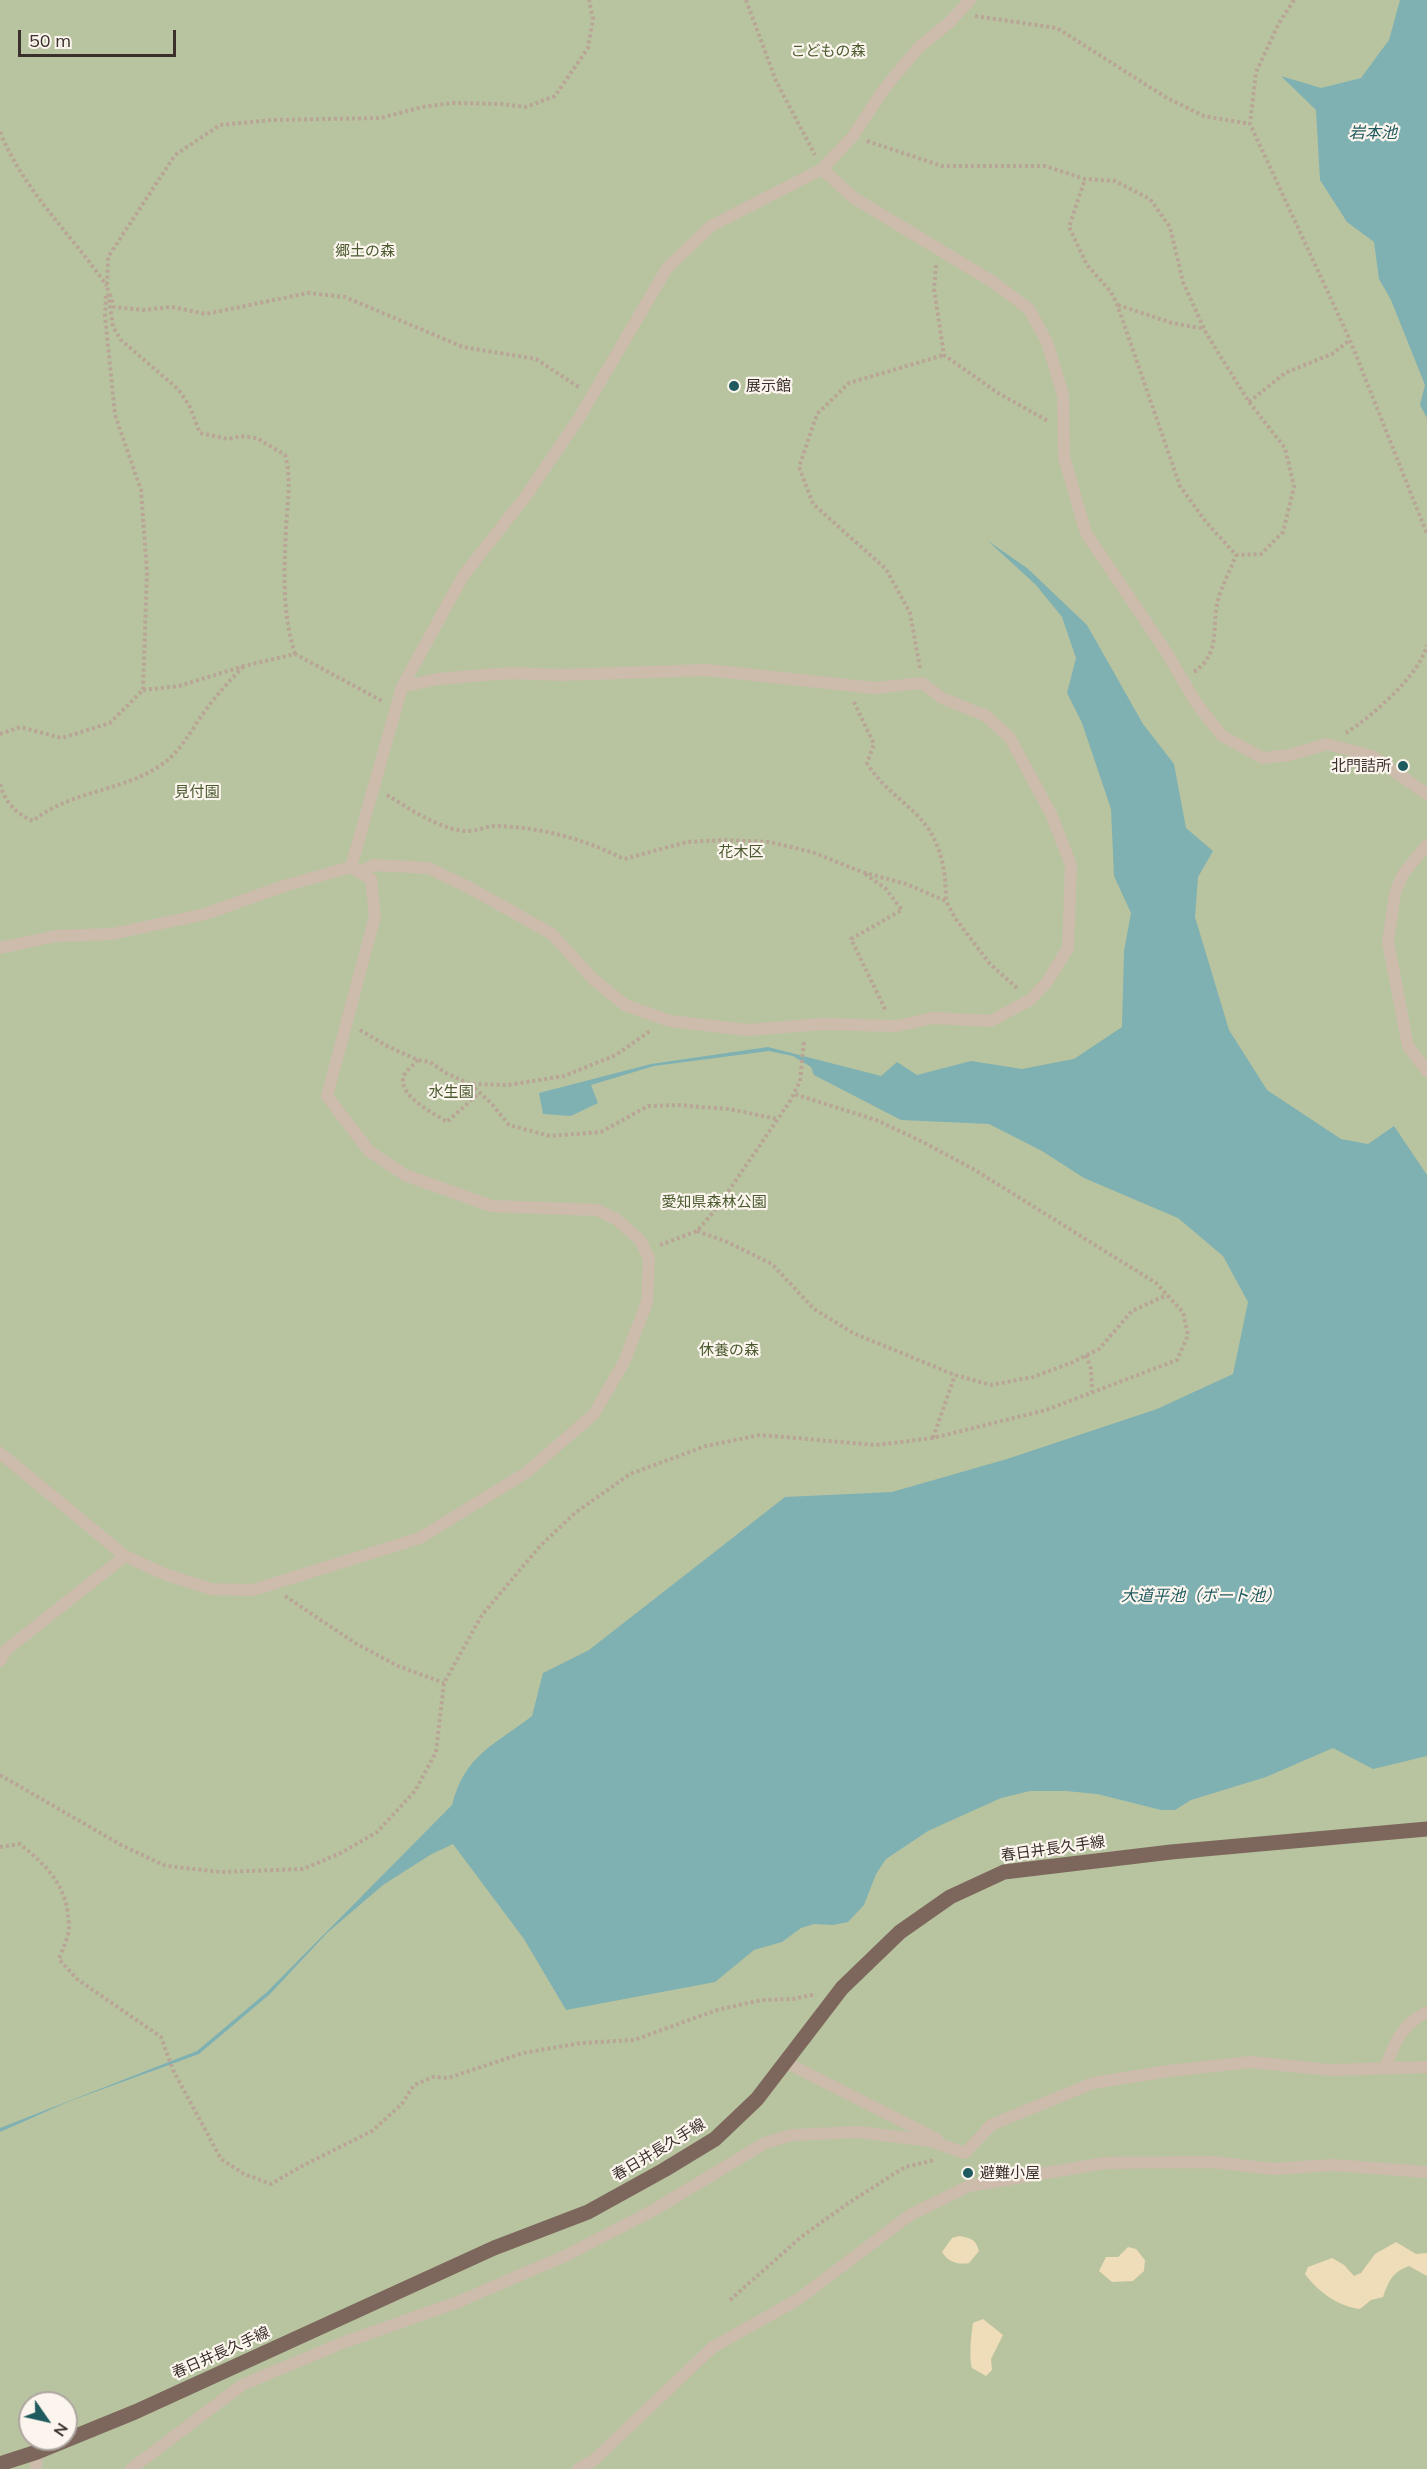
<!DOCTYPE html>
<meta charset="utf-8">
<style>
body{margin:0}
#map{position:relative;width:1427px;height:2469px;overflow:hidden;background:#f4ebe1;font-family:Mulish,sans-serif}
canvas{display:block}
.north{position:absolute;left:18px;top:2391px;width:60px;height:60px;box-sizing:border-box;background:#fbf5ee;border:2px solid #aea6a0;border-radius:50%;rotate:124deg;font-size:16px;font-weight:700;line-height:24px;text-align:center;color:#3b302b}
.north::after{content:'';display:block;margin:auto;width:21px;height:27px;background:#1f5a5e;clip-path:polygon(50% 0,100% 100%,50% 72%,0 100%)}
.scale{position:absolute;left:18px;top:30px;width:158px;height:27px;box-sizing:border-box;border:3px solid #3b302b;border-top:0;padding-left:8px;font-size:18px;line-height:21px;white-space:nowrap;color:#3b302b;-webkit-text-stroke:4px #fbf5ee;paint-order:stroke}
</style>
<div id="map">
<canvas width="1427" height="2469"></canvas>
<div class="north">N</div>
<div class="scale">50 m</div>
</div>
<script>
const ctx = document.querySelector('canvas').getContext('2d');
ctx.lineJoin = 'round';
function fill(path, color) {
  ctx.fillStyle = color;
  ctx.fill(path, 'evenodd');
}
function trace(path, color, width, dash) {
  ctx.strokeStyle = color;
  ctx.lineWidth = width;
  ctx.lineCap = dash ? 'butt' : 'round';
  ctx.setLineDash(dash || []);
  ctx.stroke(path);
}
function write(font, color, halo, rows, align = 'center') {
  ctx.font = font + ' Mulish,"Noto Sans JP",sans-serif';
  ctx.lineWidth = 4.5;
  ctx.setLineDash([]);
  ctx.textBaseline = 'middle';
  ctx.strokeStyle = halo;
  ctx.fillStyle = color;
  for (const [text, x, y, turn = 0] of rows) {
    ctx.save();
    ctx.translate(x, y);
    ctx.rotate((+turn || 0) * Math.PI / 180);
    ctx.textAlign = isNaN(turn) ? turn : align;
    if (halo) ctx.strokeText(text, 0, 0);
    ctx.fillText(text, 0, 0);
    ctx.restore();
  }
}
fill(new Path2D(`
 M 0,0 L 1427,0 L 1427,2469 L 0,2469 ZM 30,2403 L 66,2403 L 66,2439 L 30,2439 Z`), '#b8c4a0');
fill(new Path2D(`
 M 959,2236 C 970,2238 976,2239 979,2251 L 969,2263 C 958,2265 948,2262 942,2252 L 952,2238 Z
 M 1396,2242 L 1416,2254 L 1427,2253 L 1427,2276 L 1409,2266 C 1392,2272 1389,2281 1383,2297 L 1371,2300 L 1360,2309 C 1339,2307 1317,2291 1305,2274 L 1308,2267 L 1332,2258 L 1344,2265 L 1354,2276 L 1361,2273 L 1375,2254 Z
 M 1128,2247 L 1136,2249 L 1145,2260 L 1144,2271 L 1133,2281 L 1112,2282 L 1099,2271 L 1106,2257 L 1118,2257 Z
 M 983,2319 L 1003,2335 L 991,2359 L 992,2370 L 986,2376 L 972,2368 C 969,2358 971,2335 973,2323 Z`), '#efdcb8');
fill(new Path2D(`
 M 1400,0 L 1427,0 L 1427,418 L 1420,405 L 1425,385 L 1391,300 L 1379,279 L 1374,242 L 1347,222 L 1320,180 L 1316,110 L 1281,76 L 1321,88 L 1361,78 L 1389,40 Z
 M 988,541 L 1027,568 L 1087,625 L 1143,724 L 1174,764 L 1186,828 L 1213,851 L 1198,877 L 1195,917 L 1229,1030 L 1267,1090 L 1341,1139 L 1368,1144 L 1394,1126 L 1427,1175 L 1427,1756 L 1373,1769 L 1333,1748 L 1266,1777 L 1191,1800 L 1175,1810 L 1161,1810 L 1097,1794 L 1066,1791 L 1030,1791 L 1001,1798 L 928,1831 L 886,1859 L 876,1874 L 864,1905 L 848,1922 L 833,1925 L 814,1924 L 801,1928 L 782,1942 L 754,1950 L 715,1982 L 566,2010 L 524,1939 L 453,1844 L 430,1855 L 383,1885 L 327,1933 L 270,1994 L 199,2054 L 70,2101 L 0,2132 L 0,2128 L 197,2051 L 267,1992 L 452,1805 C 465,1754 495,1745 532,1716 L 543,1673 L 589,1650 L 785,1497 L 892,1492 L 1007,1459 L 1157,1409 L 1233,1374 L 1248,1302 L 1223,1256 L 1178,1218 L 1084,1178 L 1042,1151 L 989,1124 L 901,1120 L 814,1075 L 811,1067 L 793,1056 L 769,1051 L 654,1066 L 591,1085 L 598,1103 L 571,1116 L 543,1114 L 539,1093 L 651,1064 L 768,1047 L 881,1076 L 897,1062 L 917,1075 L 971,1061 L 1022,1069 L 1074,1059 L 1122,1027 L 1124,951 L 1131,913 L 1114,876 L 1111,809 L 1082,723 L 1067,693 L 1076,658 L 1062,617 L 1036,585 Z`), '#7fb0b2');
trace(new Path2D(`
 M 746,0 L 776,81 L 815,155
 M 1294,0 L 1279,23 L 1256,72 L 1250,124 L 1350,340 L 1427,534
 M 975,16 L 1057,28 L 1167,98 L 1204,116 L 1250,124
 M 0,132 C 24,191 71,234 107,286
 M 867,141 L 942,166 L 1045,166 L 1085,179 L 1115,181 L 1150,199 L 1170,227 L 1183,282 L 1206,333 L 1249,402 L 1285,448 L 1294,487 L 1283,532 L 1261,554 L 1236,555 L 1206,522 L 1180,486 L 1117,304 L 1111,292 L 1087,265 L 1069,227 L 1085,179
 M 936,265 L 934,289 L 944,355 L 998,393 L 1048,421
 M 110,294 L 114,307 L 143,310 L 172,307 L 206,314 L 308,293 L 345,297 L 463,347 L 536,359 L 580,388
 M 1118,305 L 1172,323 L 1205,329
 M 1249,402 L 1285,373 L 1332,354 L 1350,340
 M 295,654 C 282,612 284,573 286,529 C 287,504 292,479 285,455 L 257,438 L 241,436 L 228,439 L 200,433 L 189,405 L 178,389 L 121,340 L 113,327 L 107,285 L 108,257 L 175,155 L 220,125 L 272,120 L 381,118 L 422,107 L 453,103 L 502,104 L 526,107 L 555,96 L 588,48 L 593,19 L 589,0
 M 920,668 L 910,613 L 886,569 L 813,504 L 799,467 L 817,414 L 849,383 L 944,355
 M 1194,672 C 1220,654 1212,631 1217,604 C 1221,587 1230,571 1236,555
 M 143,690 L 179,686 L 244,666 L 295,654 L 384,702
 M 854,702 L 874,744 L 867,763 C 880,785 900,798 918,816 C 941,840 946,869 946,901
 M 1346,733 C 1371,717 1420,675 1427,645
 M 0,734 L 20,727 L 62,738 L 110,723 L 143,690 L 147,572 L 141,490 L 115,415 L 105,316 L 106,296
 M 0,784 C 5,802 16,814 33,821 C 69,791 120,792 158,767 C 179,754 189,734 202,715 C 215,697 229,681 244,666
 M 387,795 C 410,809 440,830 467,831 C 476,832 485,826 495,826 C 541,827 584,839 624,859 L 687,842 L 724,840 L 769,842 L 812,852 L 862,872 L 906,884 L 946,901 L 955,918 L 990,964 L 1018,989
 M 865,874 L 885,888 L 902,910 L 851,939 L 886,1011
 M 360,1030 L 387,1046 L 418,1060 L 430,1062 L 446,1073 L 470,1084 L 508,1085 L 564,1076 L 616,1055 L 650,1031
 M 418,1060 C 414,1065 403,1072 403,1079 C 401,1098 434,1113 447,1122 L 478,1094
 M 470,1084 L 491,1103 L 509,1125 L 550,1136 L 601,1132 L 648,1106 L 677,1105 L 729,1109 L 777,1119
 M 697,1231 L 725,1241 L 772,1264 L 814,1309 L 853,1333 L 955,1375 L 991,1385 L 1033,1377 L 1071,1363 L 1099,1349 L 1132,1311 L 1167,1295
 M 660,1245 L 697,1231 L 717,1208 L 790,1101 L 800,1081 L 804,1041
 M 1086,1355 L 1091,1369 L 1092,1392
 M 933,1438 L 955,1375
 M 285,1596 L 355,1643 L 398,1666 L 444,1683
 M 0,1775 L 121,1845 L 166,1866 L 221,1872 L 303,1869 L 341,1853 L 377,1832 L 415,1791 L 436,1752 L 444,1683 L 482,1615 L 541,1545 L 575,1513 L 630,1474 L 706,1446 L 760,1435 L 876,1445 L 933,1438 L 1046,1410 L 1177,1360 L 1188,1335 L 1183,1312 L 1156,1283 L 975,1170 L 919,1140 L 876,1120 L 794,1094
 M 0,1847 L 20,1844 C 49,1868 68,1886 69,1927 C 69,1937 62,1950 59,1959 L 77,1979 L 161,2037 L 173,2070 L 221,2159 L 244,2174 L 271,2184 L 302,2166 L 372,2131 L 402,2104 L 414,2085 L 433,2077 L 448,2078 L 523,2053 L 581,2043 L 634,2040 L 717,2010 L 762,2000 L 793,1999 L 816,1994
 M 730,2300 L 801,2237 L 847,2204 L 905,2167 L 935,2160`), '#b9a596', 4, [3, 3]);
trace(new Path2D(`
 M 822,169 L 854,198 L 993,282 L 1029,309 L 1047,342 L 1063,395 L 1064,457 L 1086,533 L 1165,650 L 1197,704 L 1222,736 L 1263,758 L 1289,755 L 1327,744 L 1372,756 L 1427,794
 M 1427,845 L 1403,874 L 1395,893 L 1388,942 L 1408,1046 L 1427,1071
 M 351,867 L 402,687 L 463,576 L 526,496 L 579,418 L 667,268 L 711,226 L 822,169 L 853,136 L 884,89 L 919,47 L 949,23 L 970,0
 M 359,872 L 374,865 L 428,868 L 468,887 L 552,934 L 592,978 L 625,1005 L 670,1021 L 747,1030 L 823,1024 L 896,1026 L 933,1018 L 991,1021 L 1030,1000 L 1047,982 L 1068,948 L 1071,865 L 1051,814 L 1010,738 L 986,716 L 942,698 L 922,683 L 875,688 L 707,670 L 562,675 L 510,673 L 437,679 L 402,687
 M 0,948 L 56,936 L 112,934 L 205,914 L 284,886 L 351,867 L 371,879 L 375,916 L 327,1096 L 369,1151 L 405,1175 L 491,1206 L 597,1210 L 616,1219 L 640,1240 L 649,1258 L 647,1302 L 624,1362 L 594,1414 L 527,1472 L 420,1538 L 253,1590 L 211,1589 L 167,1575 L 125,1556 L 0,1453
 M 0,1661 L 6,1650 L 125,1556
 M 787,2063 L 937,2139
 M 1385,2068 C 1396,2041 1400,2026 1427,2012
 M 965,2153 L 991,2125 L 1093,2083 L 1168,2071 L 1251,2062 L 1330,2070 L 1427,2067
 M 36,2469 L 37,2452
 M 131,2469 L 242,2385 L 342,2343 L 458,2302 L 567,2255 L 652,2211 L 765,2143 L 792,2135 L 858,2132 L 931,2141 L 965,2153
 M 578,2469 L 594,2460 L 713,2347 L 797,2300 L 910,2215 L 969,2186 L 1105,2163 L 1213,2162 L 1273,2169 L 1332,2165 L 1427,2172`), '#cdbbac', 12);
trace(new Path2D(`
 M 0,2464 L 37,2452 L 135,2412 L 494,2248 L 588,2212 L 664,2170 L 715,2139 L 757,2099 L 842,1988 L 900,1932 L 950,1897 L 1004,1872 L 1171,1852 L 1427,1829`), '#7d675c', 15);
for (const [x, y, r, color] of [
 [734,386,6,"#1f5a5e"],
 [1403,766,6,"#1f5a5e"],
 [968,2173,6,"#1f5a5e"]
]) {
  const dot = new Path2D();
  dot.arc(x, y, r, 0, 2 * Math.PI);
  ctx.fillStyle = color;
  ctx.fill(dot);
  trace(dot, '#fbf5ee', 2);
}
write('15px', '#4a5a2e', '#fbf5ee', [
 ["こどもの森",828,51],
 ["郷土の森",365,251],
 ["見付園",197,792],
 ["花木区",741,852],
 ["水生園",451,1092],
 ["愛知県森林公園",714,1202],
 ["休養の森",729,1350]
]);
write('15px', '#3b302b', '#fbf5ee', [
 ["展示館",746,386],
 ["北門詰所",1391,766,"right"],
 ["避難小屋",980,2173]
], 'left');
write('15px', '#3b302b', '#fbf5ee', [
 ["春日井長久手線",1053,1849,-8],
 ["春日井長久手線",659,2150,-31],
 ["春日井長久手線",221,2353,-24]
]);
write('italic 16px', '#1f5a5e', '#fbf5ee', [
 ["岩本池",1373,133],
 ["大道平池（ボート池）",1201,1596]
]);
</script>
